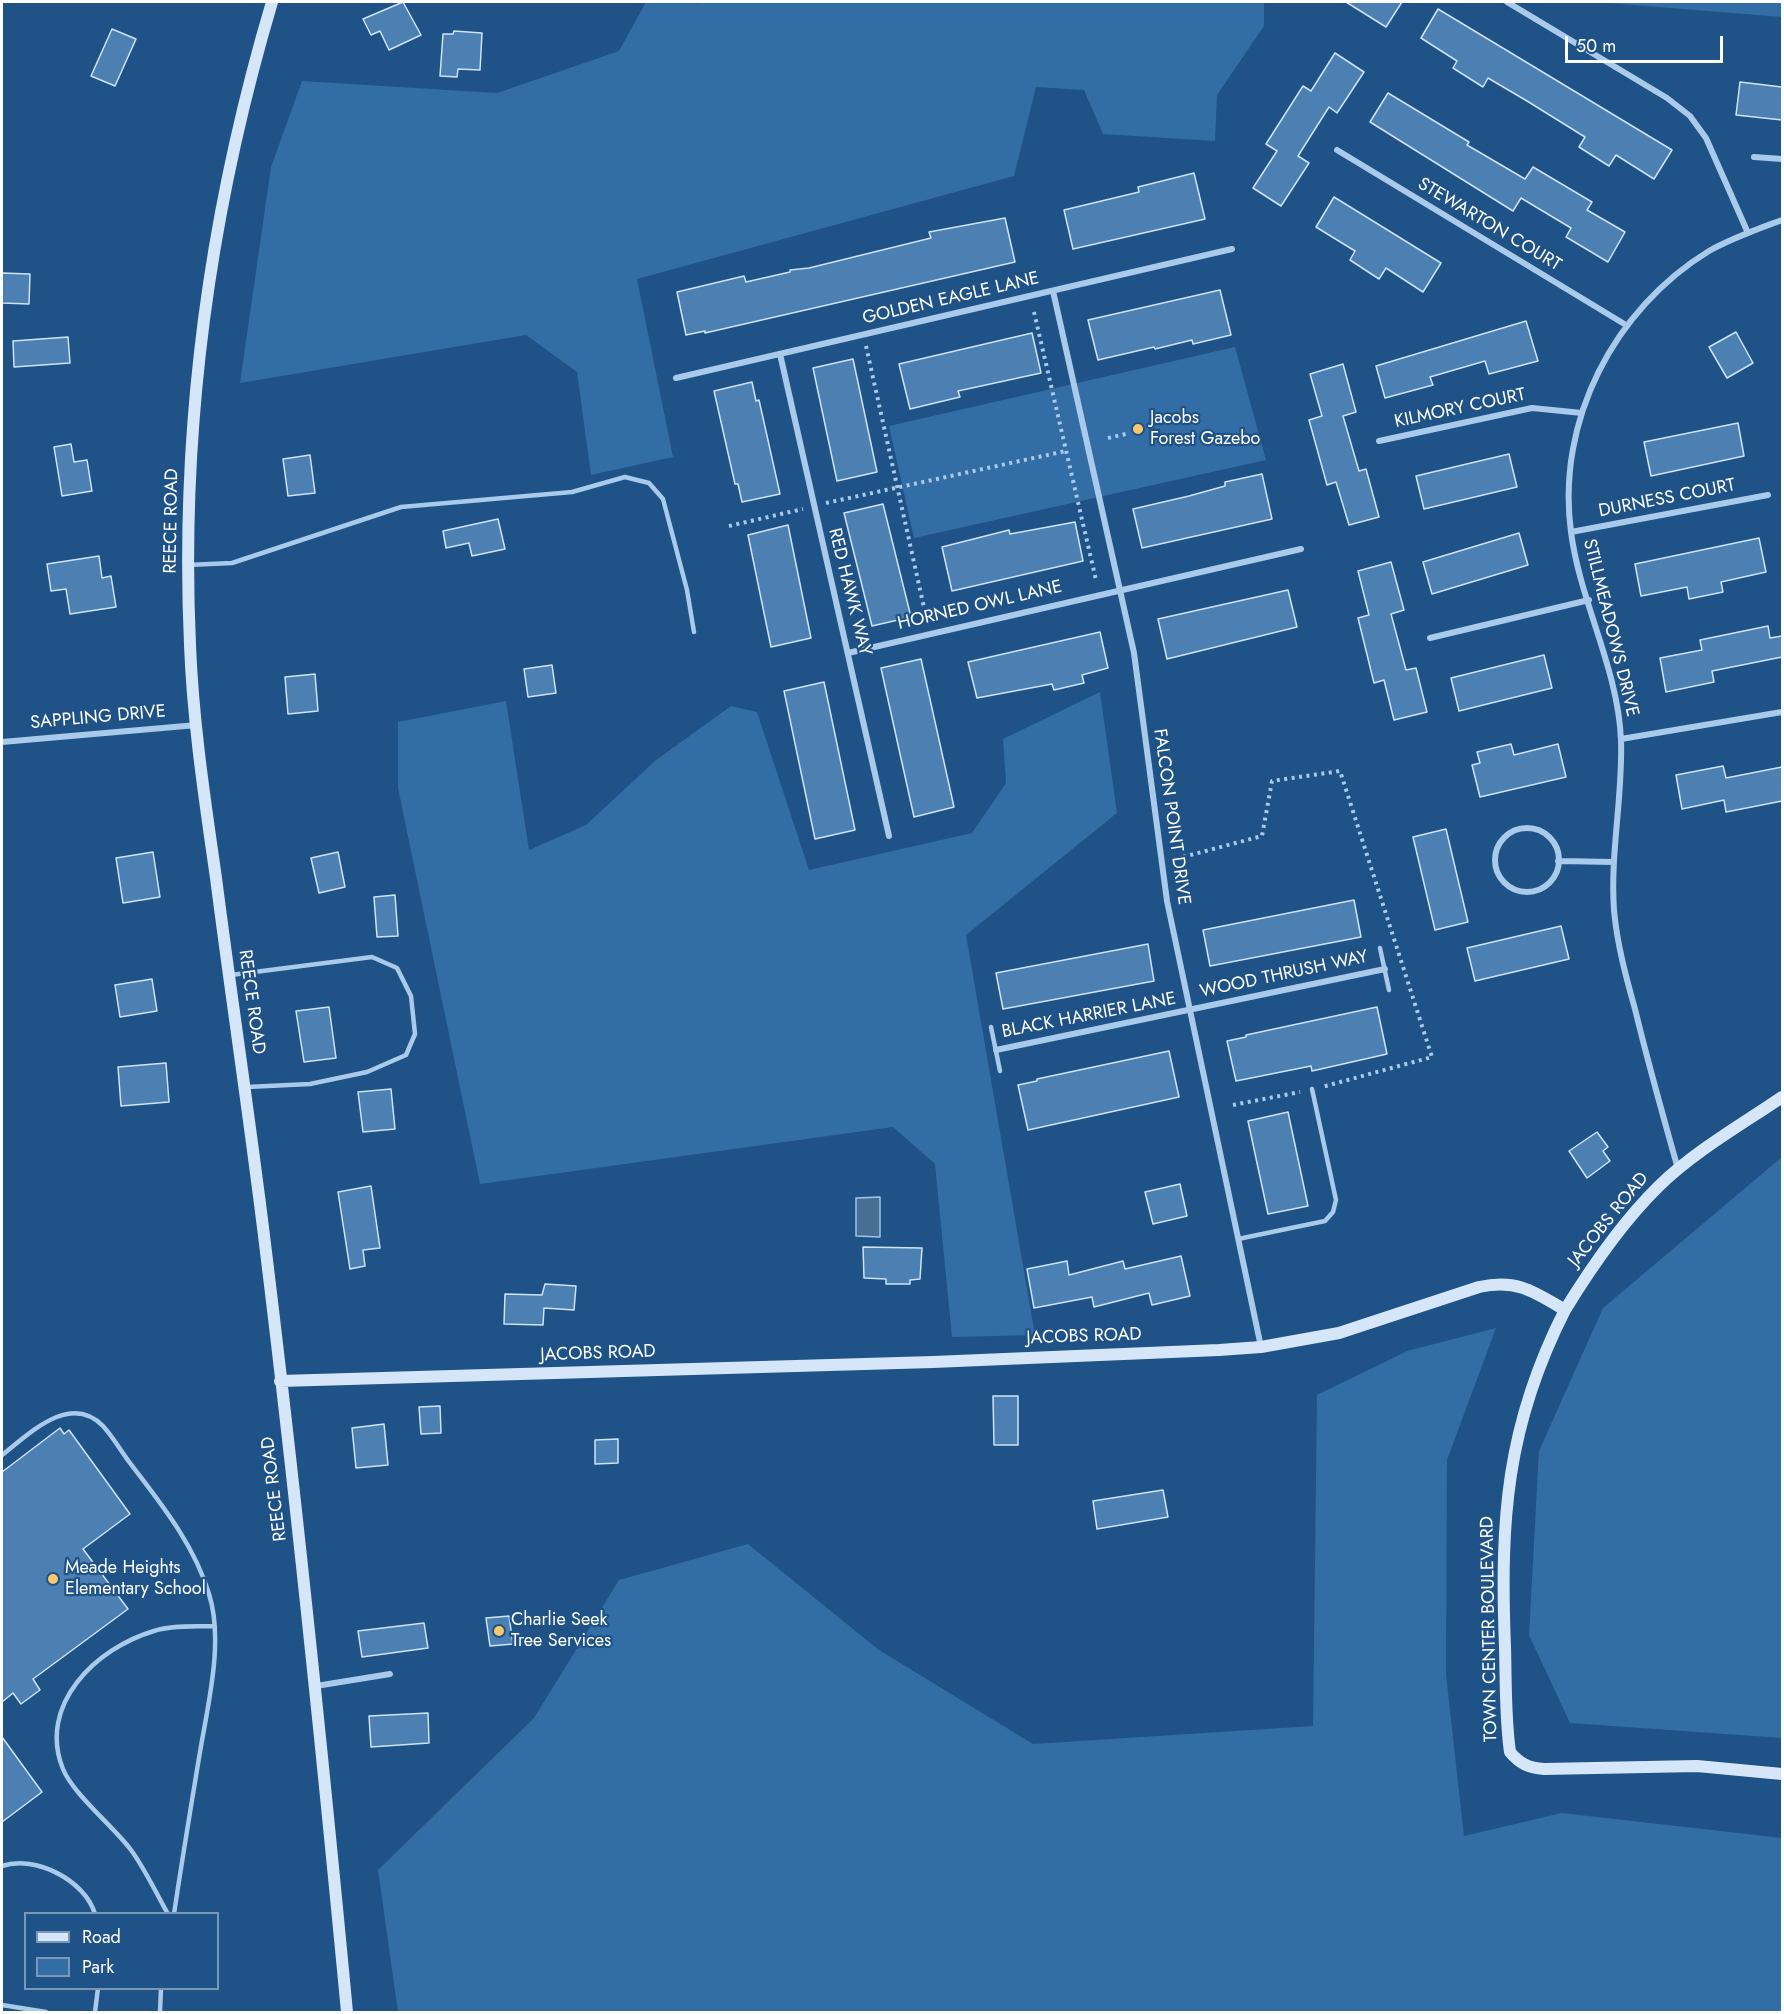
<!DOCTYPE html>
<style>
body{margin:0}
#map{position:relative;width:1784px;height:2014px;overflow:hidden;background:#1f5287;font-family:Jost,sans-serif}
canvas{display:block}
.frame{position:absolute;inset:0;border:3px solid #fff;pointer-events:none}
.legend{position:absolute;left:24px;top:1912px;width:195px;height:78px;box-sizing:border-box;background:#1f5287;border:2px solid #7997b7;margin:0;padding:8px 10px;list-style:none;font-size:18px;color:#fff}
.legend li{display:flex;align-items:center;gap:12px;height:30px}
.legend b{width:30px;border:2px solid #7997b7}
.scale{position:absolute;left:1565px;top:36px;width:158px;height:27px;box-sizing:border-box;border:3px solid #fff;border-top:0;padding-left:8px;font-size:18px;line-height:21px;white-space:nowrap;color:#fff;-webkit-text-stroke:4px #1f5287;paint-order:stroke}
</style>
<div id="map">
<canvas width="1784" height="2014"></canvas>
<div class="frame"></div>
<ul class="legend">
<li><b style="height:8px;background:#d5e6f8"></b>Road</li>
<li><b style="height:16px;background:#336da5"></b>Park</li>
</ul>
<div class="scale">50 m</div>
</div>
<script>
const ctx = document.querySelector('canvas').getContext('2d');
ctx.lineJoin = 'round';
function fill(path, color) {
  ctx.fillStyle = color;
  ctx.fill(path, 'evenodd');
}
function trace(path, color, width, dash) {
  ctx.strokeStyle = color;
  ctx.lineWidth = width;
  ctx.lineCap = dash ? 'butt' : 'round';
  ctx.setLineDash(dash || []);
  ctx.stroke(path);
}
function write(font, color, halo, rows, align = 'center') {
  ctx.font = font + ' Jost,sans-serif';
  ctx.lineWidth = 4.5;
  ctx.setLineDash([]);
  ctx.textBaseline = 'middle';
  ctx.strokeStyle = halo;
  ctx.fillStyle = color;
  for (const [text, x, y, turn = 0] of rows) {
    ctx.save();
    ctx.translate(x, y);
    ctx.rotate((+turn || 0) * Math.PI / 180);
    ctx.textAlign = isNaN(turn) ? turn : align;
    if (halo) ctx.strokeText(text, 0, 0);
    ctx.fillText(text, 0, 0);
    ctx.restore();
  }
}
fill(new Path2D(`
 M 646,2 C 669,1 694,5 716,2 L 1264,2 L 1264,26 L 1217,95 L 1215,141 L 1103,134 L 1084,90 L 1036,87 L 1014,176 L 637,279 L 673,457 L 591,475 L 577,372 L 526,335 L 240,383 L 271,167 L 302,81 L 497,93 L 619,51 Z
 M 1595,2 L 1782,2 L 1782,17 L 1596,2 Z
 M 1235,347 L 1266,460 L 914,538 L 889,426 Z
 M 1100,692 L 1117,813 L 966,935 L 1035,1335 L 952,1337 L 935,1164 L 893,1127 L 480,1184 L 398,788 L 398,722 L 506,701 L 529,850 L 586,825 L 656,760 L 731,706 L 757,712 L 809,870 L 972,833 L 1006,783 L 1003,739 Z
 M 1782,1157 L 1782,1738 L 1570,1723 L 1529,1635 L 1539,1451 L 1603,1308 Z
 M 1496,1328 L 1447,1460 L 1446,1674 L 1464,1836 L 1562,1813 L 1782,1838 L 1782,2012 L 398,2012 L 378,1870 L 534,1718 L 619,1580 L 748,1544 L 879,1650 L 1033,1744 L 1313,1726 L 1317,1395 L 1407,1351 Z`), '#336da5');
const water = new Path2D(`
 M 880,1197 L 880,1237 L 856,1236 L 856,1198 Z`);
fill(water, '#496e94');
trace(water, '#9dc6ec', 1.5);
const building = new Path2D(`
 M 403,2 L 421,35 L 389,50 L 380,31 L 371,35 L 363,19 Z
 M 1346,2 L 1402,2 L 1386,27 Z
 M 1438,9 L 1672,150 L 1654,179 L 1616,155 L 1609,166 L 1579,147 L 1585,137 L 1527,101 L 1488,78 L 1483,87 L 1453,68 L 1457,61 L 1421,38 Z
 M 112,29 L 136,39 L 115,86 L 91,76 Z
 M 454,31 L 482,33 L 480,70 L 458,69 L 457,77 L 440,76 L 443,34 L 453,34 Z
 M 1335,53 L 1364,72 L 1337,113 L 1329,107 L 1298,156 L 1309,163 L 1281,206 L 1253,188 L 1277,151 L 1266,144 L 1303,86 L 1311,91 Z
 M 1740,82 L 1782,87 L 1782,120 L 1736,115 Z
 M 1388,93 L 1469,142 L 1467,145 L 1525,179 L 1533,167 L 1592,202 L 1587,210 L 1625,232 L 1608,262 L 1566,237 L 1571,228 L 1521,198 L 1513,211 L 1370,122 Z
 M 1194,173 L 1205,219 L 1073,249 L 1064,210 L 1139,192 L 1138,187 Z
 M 1334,197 L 1441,263 L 1423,292 L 1386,268 L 1379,279 L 1350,260 L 1355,251 L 1316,227 Z
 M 1005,218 L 1015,262 L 705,333 L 705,331 L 686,335 L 677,292 L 744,276 L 746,282 L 790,272 L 790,270 L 809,268 L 931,238 L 929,232 Z
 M 2,273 L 30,274 L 29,304 L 2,303 Z
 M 1220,290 L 1231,335 L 1193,344 L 1192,340 L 1155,349 L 1154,347 L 1098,360 L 1088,320 Z
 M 1526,321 L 1538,361 L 1489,374 L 1485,361 L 1430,377 L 1433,385 L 1385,398 L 1376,366 Z
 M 1736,332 L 1753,363 L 1727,378 L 1709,347 Z
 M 1032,333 L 1041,373 L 958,391 L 960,397 L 910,409 L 899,364 Z
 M 68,337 L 70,363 L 14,367 L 13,341 Z
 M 853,359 L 877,472 L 837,481 L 813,368 Z
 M 1343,364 L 1356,412 L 1343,416 L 1359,471 L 1366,469 L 1379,517 L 1349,525 L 1336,482 L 1327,485 L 1309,420 L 1322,416 L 1310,374 Z
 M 752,382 L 756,401 L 759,400 L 780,494 L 742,502 L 738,484 L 735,484 L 714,391 Z
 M 1738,423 L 1744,456 L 1651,476 L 1644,442 Z
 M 71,444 L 74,462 L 87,460 L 92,491 L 62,496 L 54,447 Z
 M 1509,454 L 1517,487 L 1424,509 L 1416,476 Z
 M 310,455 L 315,493 L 288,496 L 283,459 Z
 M 1262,474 L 1272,519 L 1142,548 L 1133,509 L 1189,496 L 1225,486 L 1225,482 Z
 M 883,504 L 911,617 L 872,626 L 844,513 Z
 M 498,519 L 505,549 L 472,556 L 469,543 L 446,548 L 443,531 Z
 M 1075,522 L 1083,561 L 952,591 L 942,547 L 1009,530 L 1010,534 Z
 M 788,525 L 811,638 L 771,647 L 748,535 Z
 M 1519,533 L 1528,565 L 1432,594 L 1423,562 Z
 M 1759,538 L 1766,572 L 1721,582 L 1723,592 L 1689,599 L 1687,587 L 1641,596 L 1635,564 Z
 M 99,556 L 102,578 L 111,576 L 116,607 L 70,614 L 66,589 L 51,591 L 47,564 Z
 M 1391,562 L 1404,610 L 1391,614 L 1406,670 L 1416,668 L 1427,712 L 1394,720 L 1384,680 L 1374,683 L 1358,618 L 1369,615 L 1358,571 Z
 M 1288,590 L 1297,627 L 1167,659 L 1158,619 Z
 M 1768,626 L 1770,638 L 1782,636 L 1782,657 L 1712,671 L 1714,682 L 1666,692 L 1660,658 L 1702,650 L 1700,640 Z
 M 1100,632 L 1108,668 L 1082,675 L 1084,683 L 1054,690 L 1052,684 L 977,698 L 968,662 Z
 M 1544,655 L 1552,688 L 1459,711 L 1451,678 Z
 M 921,659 L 954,807 L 914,817 L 881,668 Z
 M 552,665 L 556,693 L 528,697 L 524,669 Z
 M 315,674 L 318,711 L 288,714 L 285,677 Z
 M 824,682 L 855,830 L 815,839 L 784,691 Z
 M 1511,744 L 1514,755 L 1558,744 L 1566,777 L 1480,797 L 1472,765 L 1480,763 L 1477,752 Z
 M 1723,766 L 1726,778 L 1782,767 L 1782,801 L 1726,812 L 1724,800 L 1682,809 L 1676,775 Z
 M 1446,829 L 1468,922 L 1435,930 L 1413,837 Z
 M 153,852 L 160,897 L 123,903 L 116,858 Z
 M 338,852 L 345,887 L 319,893 L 311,858 Z
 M 395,895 L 398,936 L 377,937 L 374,897 Z
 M 1354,900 L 1361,937 L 1210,966 L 1203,930 Z
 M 1561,926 L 1569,959 L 1475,981 L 1467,948 Z
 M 1148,944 L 1154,981 L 1003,1009 L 996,973 Z
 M 152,979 L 157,1011 L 120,1017 L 115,985 Z
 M 329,1007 L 336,1058 L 304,1062 L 296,1011 Z
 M 1377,1007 L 1387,1054 L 1312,1071 L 1311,1066 L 1236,1081 L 1227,1041 L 1246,1037 L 1246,1035 Z
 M 1169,1051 L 1179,1097 L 1028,1130 L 1018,1085 L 1037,1081 L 1037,1079 Z
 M 166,1063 L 169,1102 L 121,1106 L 118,1067 Z
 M 391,1089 L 395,1129 L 363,1132 L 358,1092 Z
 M 1288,1112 L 1308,1206 L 1268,1214 L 1248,1121 Z
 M 1597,1132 L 1608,1147 L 1603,1151 L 1610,1161 L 1587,1178 L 1569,1151 Z
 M 1180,1184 L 1187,1216 L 1153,1224 L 1145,1192 Z
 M 371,1186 L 380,1248 L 363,1250 L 365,1266 L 350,1269 L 338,1192 Z
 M 863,1247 L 922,1248 L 920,1279 L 910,1280 L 910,1284 L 886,1284 L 886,1279 L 864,1278 Z
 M 1181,1256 L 1190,1296 L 1152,1305 L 1149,1293 L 1094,1307 L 1092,1297 L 1034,1308 L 1027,1269 L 1067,1261 L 1069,1275 L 1123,1261 L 1125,1269 Z
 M 545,1284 L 576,1286 L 574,1310 L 544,1308 L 543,1325 L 504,1324 L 505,1294 L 542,1295 Z
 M 993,1396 L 1018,1396 L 1018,1445 L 994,1445 Z
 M 440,1406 L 441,1433 L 421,1434 L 419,1407 Z
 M 384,1424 L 388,1465 L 356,1468 L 352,1428 Z
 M 60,1428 L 64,1434 L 69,1430 L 130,1514 L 83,1549 L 128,1609 L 33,1679 L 40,1690 L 21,1704 L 13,1693 L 2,1702 L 2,1472 Z
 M 618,1439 L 618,1463 L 595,1464 L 595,1440 Z
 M 1163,1490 L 1168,1517 L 1097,1529 L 1093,1501 Z
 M 509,1616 L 513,1644 L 490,1646 L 486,1618 Z
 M 424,1623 L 428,1648 L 362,1657 L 358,1631 Z
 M 428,1713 L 429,1743 L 371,1747 L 369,1716 Z
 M 2,1737 L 42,1792 L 2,1822 Z`);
fill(building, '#4c7fb2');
trace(building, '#cee3f8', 1.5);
trace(new Path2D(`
 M 1034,312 L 1096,580
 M 866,346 L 927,621
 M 1108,438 L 1130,433
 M 826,503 L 1066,451
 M 729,526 L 803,509
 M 1183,857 L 1262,836 L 1272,781 L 1340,771 L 1432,1057 L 1322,1087
 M 1233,1105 L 1300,1092`), '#a9caea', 4, [3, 4.5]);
trace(new Path2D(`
 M 188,565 L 232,563 L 401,507 L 572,492 L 625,477 L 649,483 L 663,499 L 687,590 L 694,632
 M 1380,948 L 1389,990
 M 231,975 L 372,957 L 397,968 L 411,996 L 415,1034 L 406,1055 L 367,1072 L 310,1084 L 247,1087
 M 991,1027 L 1000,1071
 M 1238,1239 L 1325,1221 L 1333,1212 L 1336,1200 L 1312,1089
 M 2,1455 C 29,1434 70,1392 103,1426 C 113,1437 121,1451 130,1463 C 161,1504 194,1544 209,1594 C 224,1641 208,1704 200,1752 C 191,1806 182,1860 174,1914
 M 2,1866 C 35,1855 85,1880 95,1914
 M 168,1914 C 156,1893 145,1869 131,1850 C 114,1827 73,1794 63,1769 C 37,1705 96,1648 154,1631 C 172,1625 195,1627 214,1626
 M 2,2005 L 46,2012
 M 95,2012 L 98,1988
 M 160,2012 L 161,1988`), '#a9caea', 4.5);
trace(new Path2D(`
 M 1507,2 L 1667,98 L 1690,116 L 1706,138 L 1748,233
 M 1337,150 L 1626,325
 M 1754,157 L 1782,159
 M 1053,291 L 1134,653 L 1167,901 L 1261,1347
 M 780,354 L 889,836
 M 676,378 L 1232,249
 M 1379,441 L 1532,408 L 1582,413
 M 1571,532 L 1768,495
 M 1430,638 L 1589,600
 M 848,653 L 1301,549
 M 1621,739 L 1782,712
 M 2,742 L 197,725
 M1495 860a32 32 0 1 1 64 0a32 32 0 1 1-64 0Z
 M 1558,861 L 1614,862
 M 996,1050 L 1385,969
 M 1678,1169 C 1663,1116 1648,1063 1635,1009 C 1626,977 1617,944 1614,910 C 1610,853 1623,796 1621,740 C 1618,668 1580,602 1571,532 C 1556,421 1614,309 1709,251 C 1732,238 1758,229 1782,220
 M 316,1686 L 390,1674`), '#a9caea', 6);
trace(new Path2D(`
 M 272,2 C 210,211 180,426 190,645 C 193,723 205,801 216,878 C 232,1003 251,1127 266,1252 C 297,1505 323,1759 347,2012
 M 1565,1310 C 1506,1426 1500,1520 1505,1647 C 1506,1681 1505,1717 1510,1752 C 1520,1764 1529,1768 1544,1769 L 1697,1766 L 1782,1774
 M 280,1381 L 933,1362 L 1219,1350 L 1261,1347 L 1339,1333 L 1479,1287 C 1517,1279 1533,1291 1565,1310 C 1592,1266 1622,1222 1659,1186 C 1695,1151 1741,1125 1782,1097`), '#d5e6f8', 12);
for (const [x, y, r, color] of [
 [1138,429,6,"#f8c86a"],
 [53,1579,6,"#f8c86a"],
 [499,1631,6,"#f8c86a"]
]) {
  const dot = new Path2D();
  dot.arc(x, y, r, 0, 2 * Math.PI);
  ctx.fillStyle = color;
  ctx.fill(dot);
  trace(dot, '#1f5287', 2);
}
write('18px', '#fff', '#1f5287', [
 ["STEWARTON COURT",1489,225,31],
 ["GOLDEN EAGLE LANE",951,299,-13],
 ["KILMORY COURT",1460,409,-12],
 ["DURNESS COURT",1667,499,-11],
 ["REECE ROAD",172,521,-89],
 ["RED HAWK WAY",849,592,76],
 ["HORNED OWL LANE",980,606,-13],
 ["STILLMEADOWS DRIVE",1610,628,76],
 ["SAPPLING DRIVE",98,718,-5],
 ["FALCON POINT DRIVE",1171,817,82],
 ["WOOD THRUSH WAY",1284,975,-12],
 ["REECE ROAD",251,1002,82],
 ["BLACK HARRIER LANE",1089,1016,-11],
 ["JACOBS ROAD",1609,1220,-51],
 ["JACOBS ROAD",1084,1337,-2],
 ["JACOBS ROAD",598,1354,-2],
 ["REECE ROAD",275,1489,-97],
 ["TOWN CENTER BOULEVARD",1490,1629,-91]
]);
write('18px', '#fff', '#1f5287', [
 ["Jacobs",1150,419],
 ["Forest Gazebo",1150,440],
 ["Meade Heights",65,1569],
 ["Elementary School",65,1590],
 ["Charlie Seek",511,1621],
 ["Tree Services",511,1642]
], 'left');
</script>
